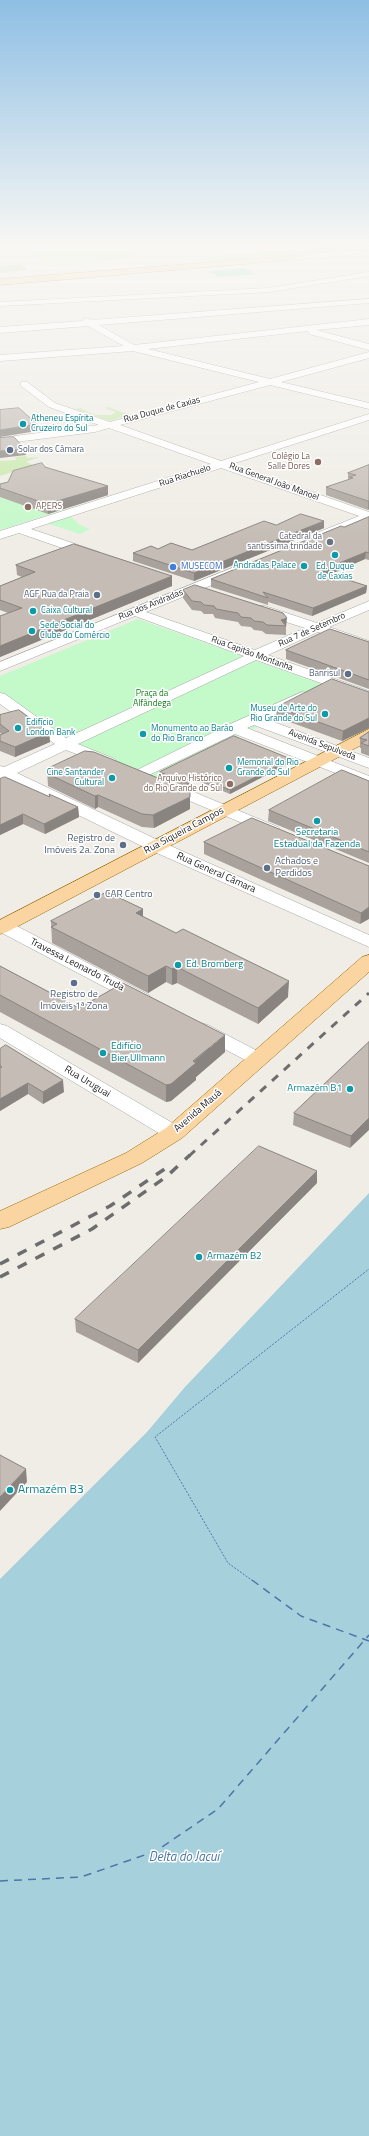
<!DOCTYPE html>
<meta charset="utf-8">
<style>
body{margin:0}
canvas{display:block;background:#f0ede6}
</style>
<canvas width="369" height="2136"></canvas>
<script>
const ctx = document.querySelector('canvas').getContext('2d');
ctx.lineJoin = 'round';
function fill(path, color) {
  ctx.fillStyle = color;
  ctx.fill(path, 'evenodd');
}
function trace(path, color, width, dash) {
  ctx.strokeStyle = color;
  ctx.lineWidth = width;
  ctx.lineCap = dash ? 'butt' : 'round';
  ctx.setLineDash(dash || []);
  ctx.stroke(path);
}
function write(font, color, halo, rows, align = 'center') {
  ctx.font = font + ' "Titillium Web",sans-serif';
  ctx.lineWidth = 3;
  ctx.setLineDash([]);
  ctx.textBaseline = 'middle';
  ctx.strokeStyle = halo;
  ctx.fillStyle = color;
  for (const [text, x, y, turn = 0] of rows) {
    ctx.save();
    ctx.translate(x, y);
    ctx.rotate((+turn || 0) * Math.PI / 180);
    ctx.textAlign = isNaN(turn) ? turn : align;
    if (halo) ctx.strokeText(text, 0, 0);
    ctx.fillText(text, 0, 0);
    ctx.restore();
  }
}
fill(new Path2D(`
 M 16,244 L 116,244 L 138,257 L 49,267 Z
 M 251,244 L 294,245 L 188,253 L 181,249 Z
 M 307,248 L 313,249 L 293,255 L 209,262 L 200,259 L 208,257 Z
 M 107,407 L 130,415 L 110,421 L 76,409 L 80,408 L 95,415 L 111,415 L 116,412 L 105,408 Z
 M 26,456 L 28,458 L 39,457 L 26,462 L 34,465 L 0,476 L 0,461 L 16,460 L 15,457 Z`), '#c9e9ad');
fill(new Path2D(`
 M 21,264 L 28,270 L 0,273 L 0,266 Z`), '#aace9b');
fill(new Path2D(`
 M 0,488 L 63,510 L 0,530 Z
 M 71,516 L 78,524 L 90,529 L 80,534 L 46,523 Z
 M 138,619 L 333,688 L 156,778 L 65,744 L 0,701 L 0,676 Z`), '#c4f9c9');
fill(new Path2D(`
 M 244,268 L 256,274 L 219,277 L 208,271 Z`), '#85ddbd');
fill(new Path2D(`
 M 369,1193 L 369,2136 L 0,2136 L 0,1579 L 147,1432 L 185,1387 Z`), '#a7d0dd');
trace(new Path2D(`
 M 253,1581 L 228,1563 L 155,1437 L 369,1269`), '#4a77a6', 1, [2, 1.5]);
trace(new Path2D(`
 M 252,1580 L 301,1616 L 369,1641
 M 0,1881 L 81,1877 L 156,1851 L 218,1809 L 369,1635`), '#4a77a6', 1.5, [8, 6]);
const minor = new Path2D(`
 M 358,250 L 369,252 L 369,256 L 358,254 L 290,260 L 286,258 L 290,256 Z
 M 369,272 L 369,276 L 269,292 L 0,306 L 0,302 L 269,288 Z
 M 369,299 L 369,303 L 99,325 L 134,345 L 369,319 L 369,325 L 316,330 L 369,344 L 369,350 L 309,334 L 308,331 L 148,349 L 270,379 L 369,352 L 369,358 L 281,382 L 369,403 L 369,409 L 270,385 L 120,425 L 221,461 L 369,414 L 369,420 L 232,464 L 369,512 L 369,520 L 322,540 L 314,540 L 312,537 L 314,534 L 359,516 L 221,468 L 31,529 L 99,552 L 101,555 L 99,558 L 91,558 L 19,533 L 0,539 L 0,531 L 211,464 L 109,428 L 95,432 L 0,444 L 0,438 L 99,425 L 49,407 L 21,386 L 21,382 L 27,382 L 55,403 L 110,422 L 259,382 L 133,351 L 0,361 L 0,355 L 124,346 L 88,326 L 0,333 L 0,327 L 82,321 L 86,318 L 91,320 Z
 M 237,566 L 243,570 L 241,573 L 146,612 L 255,650 L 305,628 L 255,612 L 254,609 L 255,606 L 265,606 L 317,623 L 369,601 L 369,610 L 329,627 L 369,641 L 369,649 L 318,632 L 268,655 L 369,691 L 369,700 L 256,660 L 78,744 L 115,759 L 118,762 L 115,765 L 105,765 L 66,750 L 17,773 L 162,842 L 369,935 L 369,947 L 150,850 L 4,779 L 0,780 L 0,766 L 4,767 L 55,744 L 0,704 L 0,693 L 5,694 L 66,738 L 244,656 L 135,616 L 0,671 L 0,662 Z
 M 302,692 L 307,693 L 309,696 L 307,699 L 266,719 L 369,758 L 369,768 L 254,725 L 247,728 L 369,776 L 369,786 L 235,734 L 145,777 L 135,777 L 132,774 L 135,771 L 228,725 Z
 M 165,780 L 278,827 L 280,830 L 278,833 L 266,833 L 159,788 L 157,785 L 159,782 Z
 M 0,921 L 9,922 L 149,995 L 151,999 L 149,1003 L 142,1005 L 135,1003 L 0,932 Z
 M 201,1023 L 208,1025 L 265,1055 L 268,1059 L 265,1063 L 258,1065 L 251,1063 L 194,1033 L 191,1029 L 194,1025 Z
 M 0,1024 L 7,1026 L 181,1128 L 184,1133 L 181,1138 L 174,1139 L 167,1138 L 0,1038 Z`);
const major = new Path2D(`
 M 369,244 L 369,246 L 334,249 L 290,260 L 0,285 L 0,279 L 290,256 L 334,245 Z
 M 369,729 L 369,741 L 7,932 L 0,934 L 0,920 Z
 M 369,955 L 369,972 L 182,1138 L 142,1163 L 9,1227 L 0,1229 L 0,1211 L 126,1153 L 166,1128 L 362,957 Z`);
trace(minor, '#a6a6a6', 1);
trace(major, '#986903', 1);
fill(minor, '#fff');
fill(major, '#fad5a1');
trace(new Path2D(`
 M 189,1156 L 369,993`), '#6d6d6d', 3, [8, 8]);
trace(new Path2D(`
 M 0,1264 L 110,1206 L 172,1164
 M 0,1277 L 92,1229 L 166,1177 L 190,1155`), '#6d6d6d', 3.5, [10, 10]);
fill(new Path2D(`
 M 369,465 L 369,509 L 368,510 L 326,495 L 326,487 L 348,480 L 348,473 Z
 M 45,467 L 108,486 L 108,495 L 48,514 L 0,497 L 0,484 L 8,482 Z
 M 369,517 L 369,560 L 365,559 L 330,574 L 367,586 L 366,593 L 312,616 L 268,602 L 268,605 L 211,587 L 211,579 Z
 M 276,525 L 324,528 L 194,581 L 133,561 L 133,553 L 158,549 L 192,550 Z
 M 16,565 L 172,586 L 0,657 L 8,613 L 0,610 L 0,586 L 22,577 L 17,575 Z
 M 183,590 L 283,613 L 286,627 L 286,635 L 266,634 L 262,631 L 254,630 L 251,627 L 241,626 L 238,622 L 215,618 L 213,614 L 204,614 L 201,611 L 192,610 L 183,598 Z
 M 369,642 L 369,689 L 286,659 L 286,650 Z
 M 369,692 L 369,728 L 342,741 L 276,717 L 277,707 Z
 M 0,715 L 49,732 L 50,742 L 15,757 L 0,751 L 0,735 L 2,734 L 0,733 Z
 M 369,732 L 369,756 L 361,753 L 361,748 L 360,748 L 360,738 Z
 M 291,762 L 230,794 L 188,777 L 189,788 L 160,776 L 160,772 Z
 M 47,769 L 190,809 L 154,828 L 142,827 L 98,807 L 95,809 L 48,786 Z
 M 0,779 L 78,807 L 79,817 L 45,834 L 23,824 L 0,835 Z
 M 369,781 L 369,863 L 268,821 L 269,810 Z
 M 204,842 L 369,866 L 360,924 L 204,854 Z
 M 143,909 L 143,917 L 288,997 L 258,1024 L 177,983 L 172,985 L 166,982 L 148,993 L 52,943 L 51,921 Z
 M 0,966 L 79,1008 L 225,1052 L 196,1077 L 196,1080 L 171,1101 L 166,1102 L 0,1012 Z
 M 369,1042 L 350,1148 L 293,1125 L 294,1113 Z
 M 0,1049 L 64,1092 L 43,1104 L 28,1094 L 0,1111 Z
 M 317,1183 L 138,1363 L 76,1332 L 75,1319 Z`), '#a9a29c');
fill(new Path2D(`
 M 37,424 L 37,431 L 0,437 L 0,430 Z
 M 25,449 L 26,455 L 0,458 L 0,451 Z
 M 108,486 L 108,495 L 48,514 L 47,504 Z
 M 368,501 L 369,501 L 369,509 L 368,510 Z
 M 324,521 L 324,528 L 194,581 L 194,573 Z
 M 366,552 L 365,559 L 320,579 L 320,571 Z
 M 172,576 L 172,586 L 0,657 L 0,646 Z
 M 367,586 L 366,593 L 312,616 L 313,608 Z
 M 287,618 L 286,627 L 286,626 L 281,620 Z
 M 369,718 L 369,728 L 342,741 L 343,731 Z
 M 49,732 L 50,742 L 15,757 L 15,747 Z
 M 291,759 L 291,762 L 230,794 L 230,790 Z
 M 98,795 L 98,807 L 95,809 L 95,796 Z
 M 190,797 L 190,809 L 154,828 L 153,815 Z
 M 78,807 L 79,817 L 45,834 L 44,824 Z
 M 23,814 L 23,824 L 0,835 L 0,825 Z
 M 369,907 L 369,919 L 360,924 L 361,913 Z
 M 143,909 L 143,925 L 136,913 Z
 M 166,966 L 166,982 L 148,993 L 148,976 Z
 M 177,967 L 177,983 L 172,985 L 172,969 Z
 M 289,981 L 288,997 L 258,1024 L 258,1008 Z
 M 225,1035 L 225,1052 L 196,1077 L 196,1080 L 171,1101 L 166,1102 L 166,1085 Z
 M 63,1080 L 64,1092 L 43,1104 L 43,1092 Z
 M 28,1083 L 28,1094 L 0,1111 L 0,1099 Z
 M 369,1118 L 369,1130 L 350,1148 L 351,1136 Z
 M 317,1171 L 317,1183 L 138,1363 L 138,1350 Z
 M 26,1469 L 27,1482 L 0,1511 L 0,1497 Z`), '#89847f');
const building = new Path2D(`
 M 19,408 L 37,424 L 0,430 L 0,410 Z
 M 14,437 L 25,449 L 0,451 L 0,438 Z
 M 42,463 L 45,467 L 108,486 L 47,504 L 0,488 L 0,484 L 8,482 L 13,471 Z
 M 369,465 L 369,501 L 368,501 L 326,487 L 353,478 L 349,477 L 356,475 L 348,473 Z
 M 301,514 L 324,521 L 194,573 L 133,553 L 151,546 L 158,549 L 171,543 L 192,550 L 264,521 L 276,525 Z
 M 369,517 L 369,553 L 366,552 L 320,571 L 367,586 L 313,608 L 263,592 L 268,598 L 211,579 L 341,526 L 344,527 Z
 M 74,544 L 172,576 L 0,646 L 0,616 L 22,608 L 0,600 L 0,586 L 35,572 L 16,565 Z
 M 195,585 L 283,613 L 287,618 L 281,620 L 286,626 L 267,625 L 263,622 L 254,621 L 251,618 L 241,617 L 238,613 L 216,609 L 214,606 L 204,605 L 201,602 L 192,601 L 183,590 Z
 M 330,629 L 369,642 L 369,680 L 286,650 Z
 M 332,679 L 369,692 L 369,718 L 343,731 L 277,707 Z
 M 19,710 L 49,732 L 15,747 L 0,741 L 0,735 L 9,731 L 0,724 L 0,715 Z
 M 369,732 L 369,746 L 361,743 L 367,740 L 360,738 Z
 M 234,736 L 291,759 L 230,790 L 188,773 L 189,784 L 160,772 Z
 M 85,751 L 94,752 L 190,791 L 190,797 L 153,815 L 142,814 L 98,795 L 95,796 L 48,774 L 47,769 Z
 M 342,770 L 369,781 L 369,852 L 269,810 Z
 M 5,777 L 50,797 L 49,794 L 78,807 L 44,824 L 23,814 L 0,825 L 0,779 Z
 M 252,818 L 369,866 L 369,907 L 361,913 L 204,842 Z
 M 107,892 L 143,909 L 136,913 L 176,933 L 183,929 L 289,981 L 258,1008 L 177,967 L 172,969 L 166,966 L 148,976 L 51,927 L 57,924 L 51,921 Z
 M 0,966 L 79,1008 L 123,983 L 225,1035 L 193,1061 L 196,1063 L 171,1084 L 166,1085 L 0,995 Z
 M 369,1042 L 369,1118 L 351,1136 L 294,1113 Z
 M 6,1045 L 63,1080 L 43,1092 L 28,1083 L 0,1099 L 0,1068 L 2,1067 L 0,1065 L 0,1049 Z
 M 259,1146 L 317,1171 L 138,1350 L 75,1319 Z
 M 0,1455 L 26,1469 L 0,1497 Z`);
fill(building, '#c4bcb5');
trace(building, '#89847f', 1);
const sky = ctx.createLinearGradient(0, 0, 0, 543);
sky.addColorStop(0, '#8ebfe4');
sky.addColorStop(0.45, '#f8f7f4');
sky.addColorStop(1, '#f8f7f400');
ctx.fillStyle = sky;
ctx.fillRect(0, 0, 369, 543);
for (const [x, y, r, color] of [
 [23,424,4,"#0f9aa8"],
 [10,450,4,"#5c6f8a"],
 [318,462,4,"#8d6e63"],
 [28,507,4,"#8d6e63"],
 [330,542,4,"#6b7280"],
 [335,555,4,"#0f9aa8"],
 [304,566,4,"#0f9aa8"],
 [173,567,4,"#3f7fe0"],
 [97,595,4,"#5c6f8a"],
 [33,611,4,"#0f9aa8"],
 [32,631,4,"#0f9aa8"],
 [348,674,4,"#5c6f8a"],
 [325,714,4,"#0f9aa8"],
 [18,728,4,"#0f9aa8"],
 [143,734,4,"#0f9aa8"],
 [229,768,4,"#0f9aa8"],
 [112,778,4,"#0f9aa8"],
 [230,784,4,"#8d6e63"],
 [317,821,4,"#0f9aa8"],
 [123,845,4,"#5c6f8a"],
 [267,868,4,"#5c6f8a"],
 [97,895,4,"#5c6f8a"],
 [178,965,4,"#0f9aa8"],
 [74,983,4,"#5c6f8a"],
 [103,1053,4,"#0f9aa8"],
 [350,1089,4,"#0f9aa8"],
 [199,1257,4,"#0f9aa8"],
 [10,1490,4,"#0f9aa8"]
]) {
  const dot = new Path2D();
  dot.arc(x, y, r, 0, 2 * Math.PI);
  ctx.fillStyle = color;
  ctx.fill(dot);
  trace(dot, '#fff', 1.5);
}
write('9px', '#1f1f1f', '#fff', [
 ["Rua Duque de Caxias",162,410,-15],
 ["Rua Riachuelo",185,476,-18],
 ["Rua General João Manoel",274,482,20],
 ["Rua dos Andradas",151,605,-22],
 ["Rua 7 de Setembro",312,630,-24],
 ["Rua Capitão Montanha",252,654,20],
 ["Avenida Sepulveda",322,745,21]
]);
write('9px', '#0d838f', '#fff', [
 ["Atheneu Espírita",31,419],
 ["Cruzeiro do Sul",31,429],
 ["Andradas Palace",296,566,"right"],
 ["Ed. Duque",335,567,"center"],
 ["de Caxias",335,577,"center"],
 ["Caixa Cultural",41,611],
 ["Sede Social do",40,626],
 ["Clube do Comércio",40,636],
 ["Museu de Arte do",317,709,"right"],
 ["Rio Grande do Sul",317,719,"right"],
 ["Edifício",26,723],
 ["London Bank",26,733],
 ["Monumento ao Barão",151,729],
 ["do Rio Branco",151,739],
 ["Memorial do Rio",237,763],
 ["Grande do Sul",237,773],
 ["Cine Santander",104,773,"right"],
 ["Cultural",104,783,"right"]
], 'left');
write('9px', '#4e5e75', '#fff', [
 ["Solar dos Câmara",18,450,"left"],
 ["AGF Rua da Praia",89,595],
 ["Banrisul",340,674]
], 'right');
write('9px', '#785e54', '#fff', [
 ["Colégio La",310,457],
 ["Salle Dores",310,467],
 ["APERS",36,507,"left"],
 ["Arquivo Histórico",222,779],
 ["do Rio Grande do Sul",222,789]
], 'right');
write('9px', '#5b616d', '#fff', [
 ["Catedral da",322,537],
 ["santissima trindade",322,547]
], 'right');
write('9px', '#366cbe', '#fff', [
 ["MUSECOM",181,567]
], 'left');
write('9px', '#0e7d18', '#fff', [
 ["Praça da",152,694],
 ["Alfândega",152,704]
]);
write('10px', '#1f1f1f', '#fff', [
 ["Rua Siqueira Campos",184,831,-28],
 ["Rua General Câmara",216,873,24],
 ["Travessa Leonardo Truda",77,965,27],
 ["Rua Uruguai",87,1082,31],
 ["Avenida Mauá",198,1111,-41]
]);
write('10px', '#0d838f', '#fff', [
 ["Secretaria",317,833,"center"],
 ["Estadual da Fazenda",317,845,"center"],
 ["Ed. Bromberg",186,965],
 ["Edifício",111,1047],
 ["Bier Ullmann",111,1059],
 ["Armazém B1",342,1089,"right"],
 ["Armazém B2",207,1257]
], 'left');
write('10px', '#4e5e75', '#fff', [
 ["Registro de",115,839,"right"],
 ["Imóveis 2a. Zona",115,851,"right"],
 ["Achados e",275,862],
 ["Perdidos",275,874],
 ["CAR Centro",105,895],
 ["Registro de",74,995,"center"],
 ["Imóveis 1ª Zona",74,1007,"center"]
], 'left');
write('12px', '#0d838f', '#fff', [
 ["Armazém B3",18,1490]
], 'left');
write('italic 13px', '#4a77a6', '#fff', [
 ["Delta do Jacuí",184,1858]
]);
</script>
